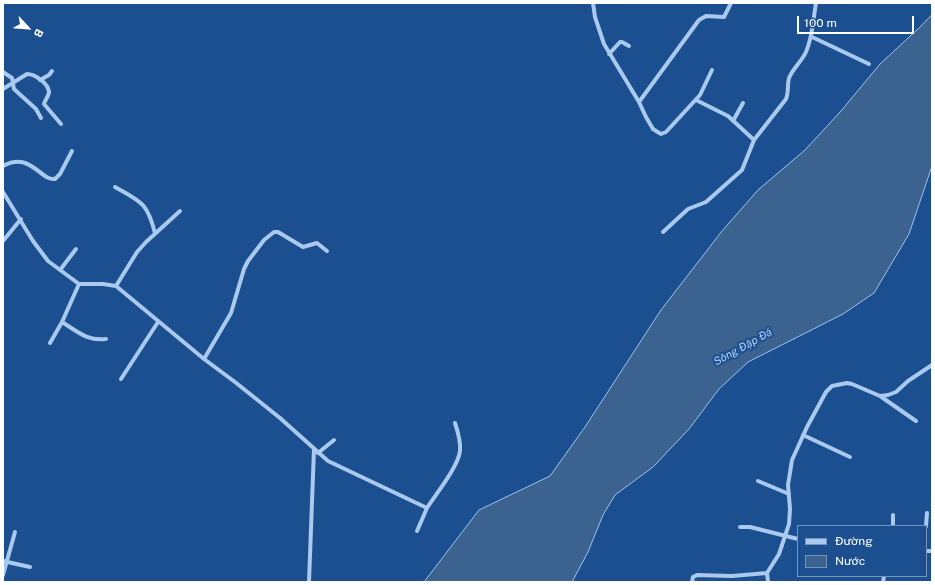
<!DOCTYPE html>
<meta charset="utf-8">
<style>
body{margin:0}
#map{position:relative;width:935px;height:585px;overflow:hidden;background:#1b4f8f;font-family:"Public Sans",sans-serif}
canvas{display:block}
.frame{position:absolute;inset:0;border:4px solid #fff;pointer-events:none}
.legend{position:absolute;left:797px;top:525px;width:130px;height:52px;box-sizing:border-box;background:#1b4f8f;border:1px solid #7695bc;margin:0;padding:5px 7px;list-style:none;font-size:12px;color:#fff}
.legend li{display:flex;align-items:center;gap:8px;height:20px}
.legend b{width:20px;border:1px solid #7695bc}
.north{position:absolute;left:8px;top:8px;width:40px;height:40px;-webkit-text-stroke:3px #1b4f8f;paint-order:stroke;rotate:116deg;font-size:11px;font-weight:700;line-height:16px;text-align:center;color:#fff}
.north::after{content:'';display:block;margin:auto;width:14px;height:18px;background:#fff;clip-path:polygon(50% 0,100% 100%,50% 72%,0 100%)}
.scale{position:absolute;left:797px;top:16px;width:117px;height:18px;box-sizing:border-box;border:2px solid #fff;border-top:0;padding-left:5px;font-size:12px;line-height:14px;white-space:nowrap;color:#fff;-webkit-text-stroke:3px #1b4f8f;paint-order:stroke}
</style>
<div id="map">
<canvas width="935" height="585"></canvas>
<div class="frame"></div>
<ul class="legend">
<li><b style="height:5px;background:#a9c9ee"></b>Đường</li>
<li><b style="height:11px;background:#3c6290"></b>Nước</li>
</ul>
<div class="north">B</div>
<div class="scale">100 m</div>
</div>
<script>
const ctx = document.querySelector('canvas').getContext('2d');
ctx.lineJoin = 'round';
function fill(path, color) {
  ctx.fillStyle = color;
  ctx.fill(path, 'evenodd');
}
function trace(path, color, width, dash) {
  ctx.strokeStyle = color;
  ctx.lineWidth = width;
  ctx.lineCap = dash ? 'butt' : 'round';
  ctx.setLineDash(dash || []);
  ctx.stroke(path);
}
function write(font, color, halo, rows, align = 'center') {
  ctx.font = font + ' "Public Sans",sans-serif';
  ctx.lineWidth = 4;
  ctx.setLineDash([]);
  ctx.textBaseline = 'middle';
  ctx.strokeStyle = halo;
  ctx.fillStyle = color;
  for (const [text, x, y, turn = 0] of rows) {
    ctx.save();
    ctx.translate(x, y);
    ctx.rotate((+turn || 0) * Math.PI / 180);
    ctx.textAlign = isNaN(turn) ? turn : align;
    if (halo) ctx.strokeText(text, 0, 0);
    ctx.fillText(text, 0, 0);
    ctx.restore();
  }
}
const water = new Path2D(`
 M 932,15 L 932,166 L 909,234 L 874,293 L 843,314 L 748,362 L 719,389 L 689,429 L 653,467 L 615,495 L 603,515 L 588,552 L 572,582 L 424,582 L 479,510 L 550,476 L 585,427 L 661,310 L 722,231 L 758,190 L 805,150 L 841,111 L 880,64 L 919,28 Z`);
fill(water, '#3c6290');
trace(water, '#9cc4f0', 1);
trace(new Path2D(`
 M 593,3 L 595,17 L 604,44 L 639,102 L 646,117 L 653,129 L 661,134 L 666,132 L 700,95 L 712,70
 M 812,37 L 869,64
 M 609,54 L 620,42 L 622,42 L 629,46
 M 3,72 L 12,78 L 14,89 L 36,109 L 41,118
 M 40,80 L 49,75 L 52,71
 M 3,89 L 27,74 C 35,74 48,83 49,92 C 49,96 45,100 44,104 L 61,124
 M 696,100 L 728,116 L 754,140
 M 639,102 L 699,20 L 706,16 L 724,17 L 731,3
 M 733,121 L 743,103
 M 3,166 C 31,151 40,181 55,179 L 60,174 L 72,151
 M 115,187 C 141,202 147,202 155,233
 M 3,192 L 33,241 L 48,261 L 79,284 L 103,284 L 116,286 L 204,359 L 235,382 L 280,418 L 328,461 L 427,508 C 436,494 458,467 460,451 C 461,442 458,432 455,423
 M 663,232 L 688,209 L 706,202 L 742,170 L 754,140 L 786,99 C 789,92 787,85 789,78 C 793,68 802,61 806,52 C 813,36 813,20 816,3
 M 3,241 L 21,219
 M 60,270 L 76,249
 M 116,286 L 137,252 L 146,242 L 180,211
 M 62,322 C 78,332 87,341 106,339
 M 50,343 L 62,322 L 79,284
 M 204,359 L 231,313 L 244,269 L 248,261 L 264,240 L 274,232 L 278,232 L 303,247 L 317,243 L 327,251
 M 121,379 L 158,322
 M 880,396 L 916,421
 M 803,435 L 850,457
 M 318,453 L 334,440
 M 758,481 L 789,494
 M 893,515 L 893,526
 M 926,526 L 927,513
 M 740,527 L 750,527 L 798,539
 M 417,531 L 427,508
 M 926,551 L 932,551
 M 3,561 L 30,567
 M 3,575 L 15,532
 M 309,582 L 314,449
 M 692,582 L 693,577 L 697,575 L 732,576 L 767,573
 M 768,582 L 767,573 L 779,554 L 789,524 L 790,509 L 788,485 L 792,460 L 807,427 L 826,392 L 832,386 L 847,383 L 852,384 L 880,396 L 888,395 L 896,392 L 908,381 L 932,365
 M 883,582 L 884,576`), '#a9c9ee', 4);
write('italic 11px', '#b5d3f5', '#1b4f8f', [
 ["Sông Đập Đá",743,347,-29]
]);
</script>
